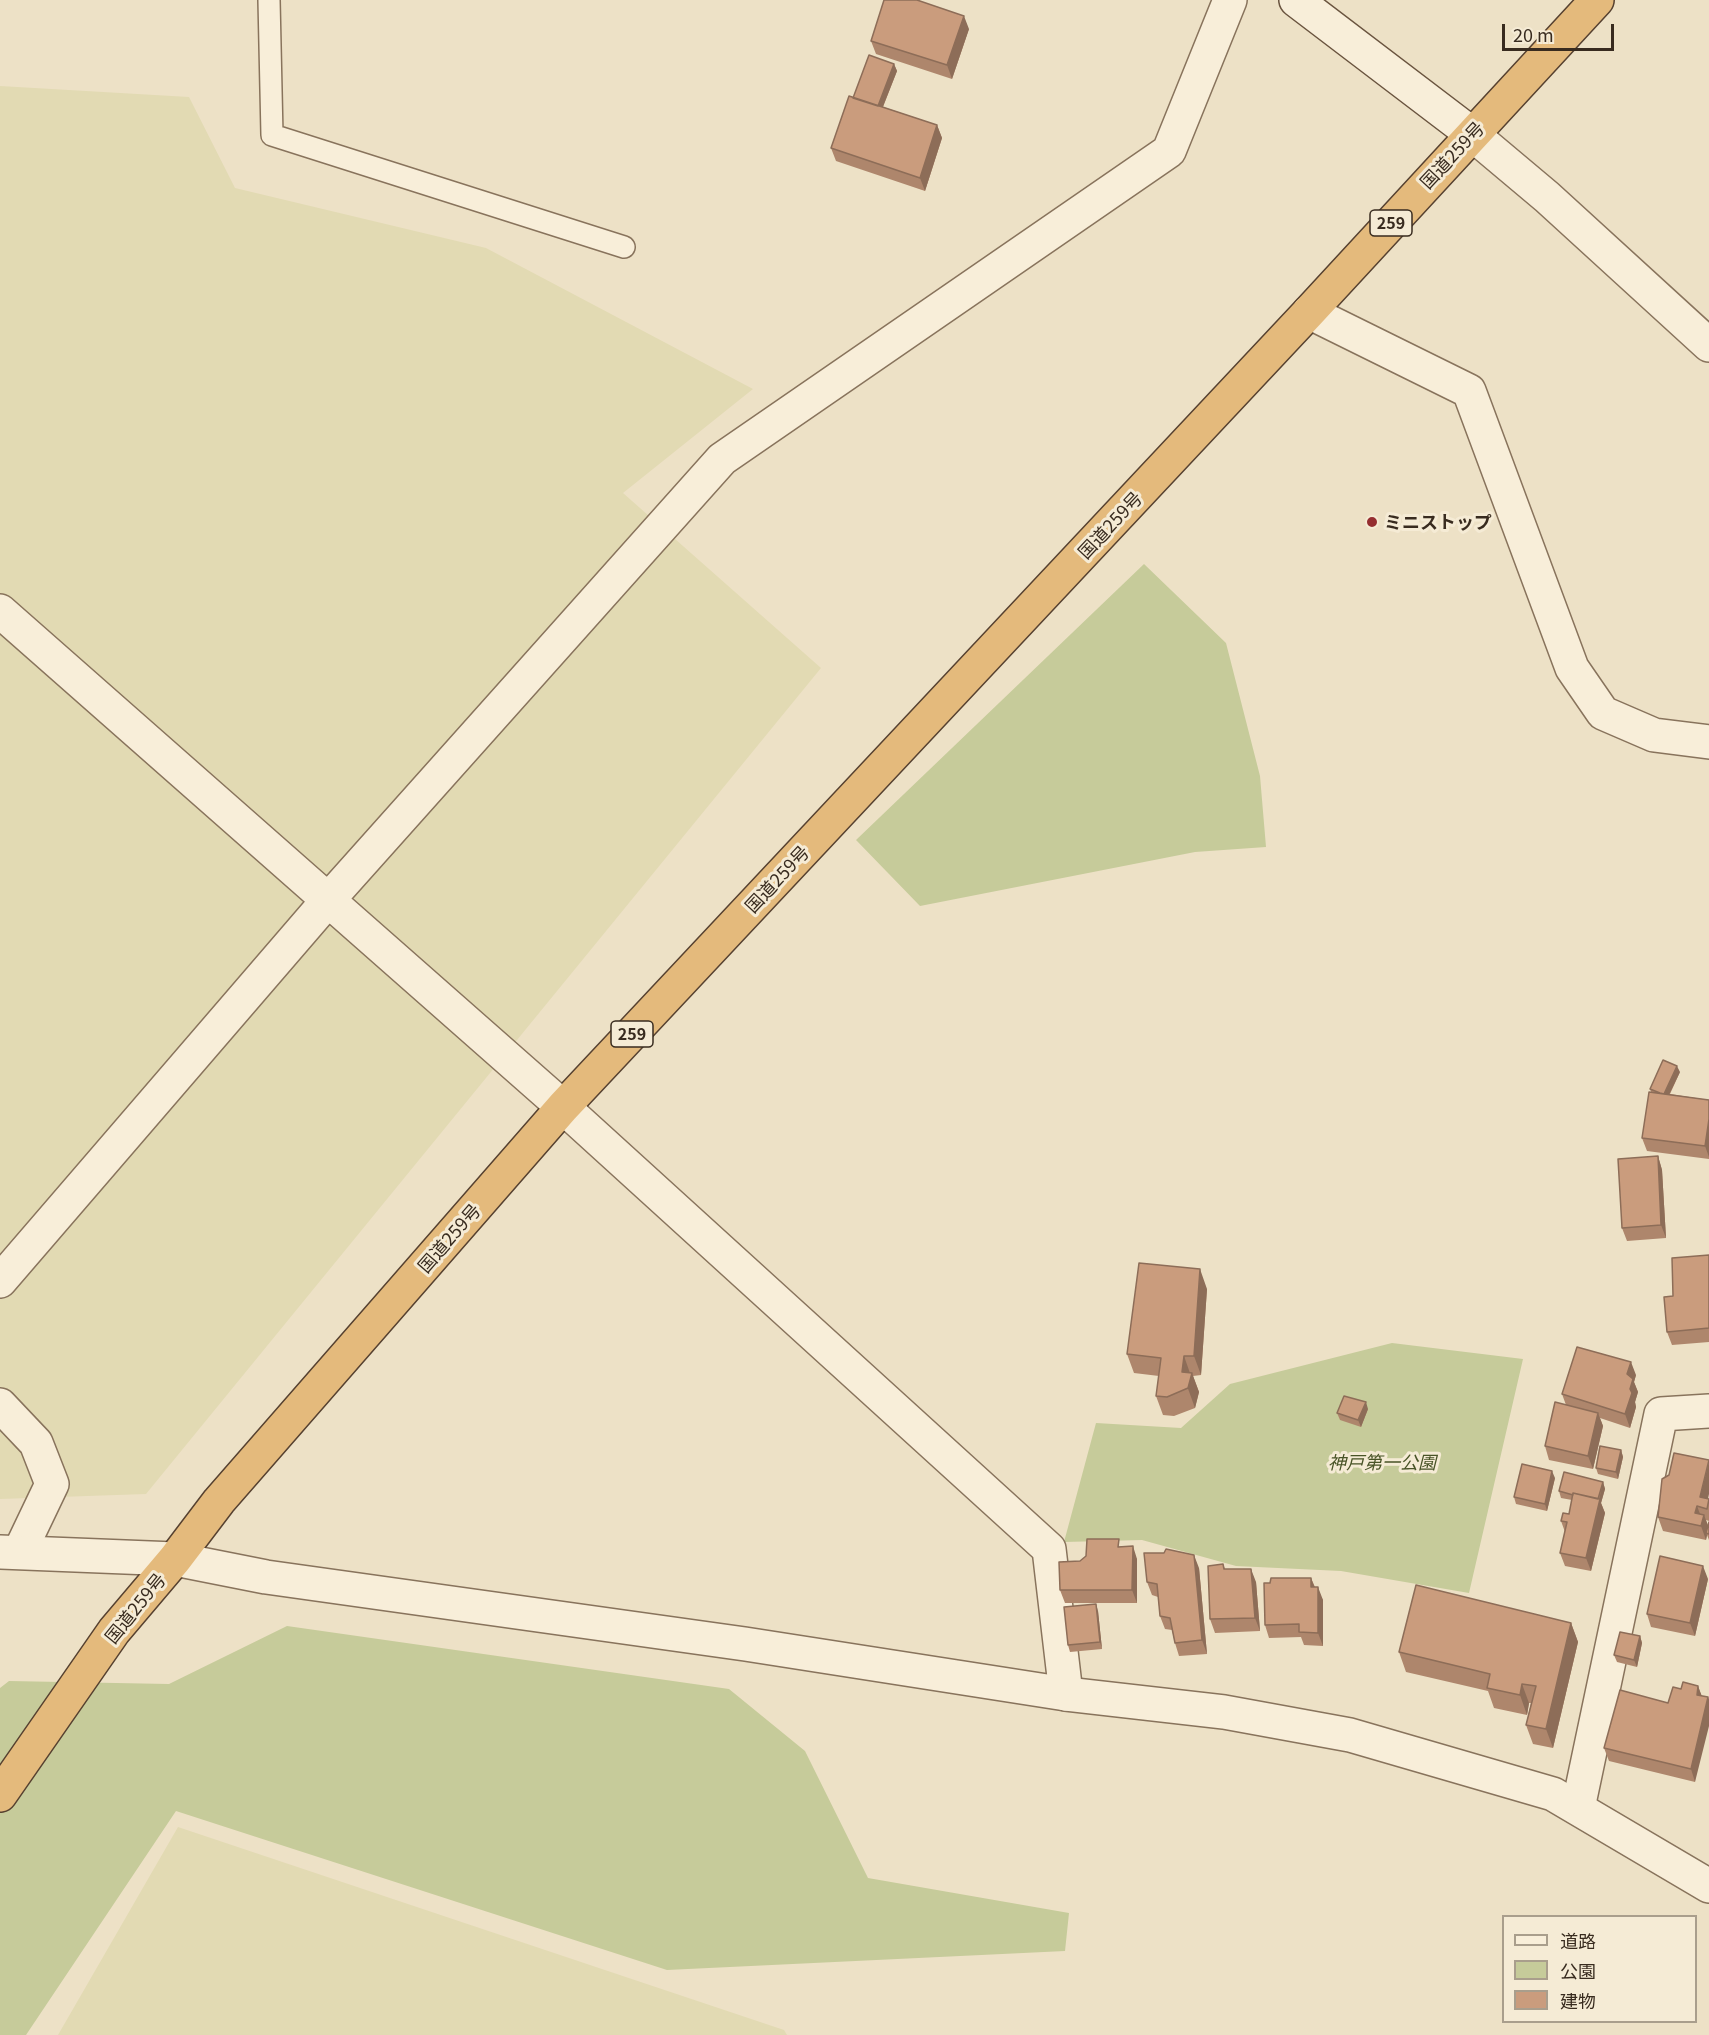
<!DOCTYPE html>
<meta charset="utf-8">
<style>
body{margin:0}
#map{position:relative;width:1709px;height:2035px;overflow:hidden;background:#ede1c6;font-family:Georgia,"Noto Sans JP",serif}
canvas{display:block}
.legend{position:absolute;left:1502px;top:1915px;width:195px;height:108px;box-sizing:border-box;background:#f5ebd5;border:2px solid #a99e8c;margin:0;padding:8px 10px;list-style:none;font-size:18px;color:#382b1f}
.legend li{display:flex;align-items:center;gap:12px;height:30px}
.legend b{width:30px;border:2px solid #a99e8c}
.scale{position:absolute;left:1502px;top:24px;width:112px;height:27px;box-sizing:border-box;border:3px solid #382b1f;border-top:0;padding-left:8px;font-size:18px;line-height:21px;white-space:nowrap;color:#382b1f;-webkit-text-stroke:4px #f5ebd5;paint-order:stroke}
</style>
<div id="map">
<canvas width="1709" height="2035"></canvas>
<ul class="legend">
<li><b style="height:8px;background:#f8eed9"></b>道路</li>
<li><b style="height:16px;background:#c6cb9a"></b>公園</li>
<li><b style="height:16px;background:#ca9c7d"></b>建物</li>
</ul>
<div class="scale">20 m</div>
</div>
<script>
const ctx = document.querySelector('canvas').getContext('2d');
ctx.lineJoin = 'round';
function fill(path, color) {
  ctx.fillStyle = color;
  ctx.fill(path, 'evenodd');
}
function trace(path, color, width, dash) {
  ctx.strokeStyle = color;
  ctx.lineWidth = width;
  ctx.lineCap = dash ? 'butt' : 'round';
  ctx.setLineDash(dash || []);
  ctx.stroke(path);
}
function write(font, color, halo, rows, align = 'center') {
  ctx.font = font + ' Georgia,"Noto Sans JP",serif';
  ctx.lineWidth = 6;
  ctx.setLineDash([]);
  ctx.textBaseline = 'middle';
  ctx.strokeStyle = halo;
  ctx.fillStyle = color;
  for (const [text, x, y, turn = 0] of rows) {
    ctx.save();
    ctx.translate(x, y);
    ctx.rotate((+turn || 0) * Math.PI / 180);
    ctx.textAlign = isNaN(turn) ? turn : align;
    if (halo) ctx.strokeText(text, 0, 0);
    ctx.fillText(text, 0, 0);
    ctx.restore();
  }
}
fill(new Path2D(`
 M 0,86 L 189,97 L 235,188 L 486,248 L 753,389 L 623,493 L 821,668 L 146,1494 L 0,1499 Z
 M 178,1827 L 784,2030 L 787,2035 L 58,2035 Z`), '#e2dab3');
fill(new Path2D(`
 M 1144,564 L 1226,643 L 1260,776 L 1266,847 L 1195,852 L 920,906 L 856,840 Z
 M 1392,1343 L 1523,1359 L 1469,1593 L 1341,1571 L 1236,1566 L 1142,1540 L 1064,1542 L 1096,1423 L 1181,1428 L 1230,1384 Z
 M 287,1626 L 729,1689 L 805,1751 L 868,1878 L 1069,1913 L 1065,1951 L 667,1970 L 176,1811 L 26,2035 L 0,2035 L 0,1688 L 9,1681 L 169,1684 Z`), '#c6cb9a');
const service = new Path2D(`
 M 269,0 L 272,135 L 624,247`);
const minor = new Path2D(`
 M 1309,312 L 1469,391 L 1572,668 L 1603,713 L 1654,735 L 1709,742
 M 0,611 L 563,1107 L 1049,1549 L 1066,1694
 M 0,1281 L 329,899 L 722,459 L 1169,151 L 1230,0
 M 0,1405 L 36,1443 L 52,1484 L 20,1551
 M 1578,1808 L 1661,1414 L 1709,1411`);
const tertiary = new Path2D(`
 M 1472,134 L 1547,197 L 1709,345
 M 0,1552 L 175,1559 L 266,1577 L 745,1644 L 1066,1694 L 1224,1712 L 1350,1735 L 1553,1794 L 1709,1886`);
const secondary = new Path2D(`
 M 1296,0 L 1472,134`);
const trunk = new Path2D(`
 M 0,1795 L 114,1631 L 175,1559 L 219,1501 L 563,1107 L 1309,312 L 1597,0`);
trace(service, '#88735c', 24);
trace(minor, '#88735c', 36);
trace(tertiary, '#88735c', 36);
trace(secondary, '#6a543f', 36);
trace(trunk, '#564130', 36);
trace(service, '#f8eed9', 21);
trace(minor, '#f8eed9', 33);
trace(tertiary, '#f8eed9', 33);
trace(secondary, '#f8eed9', 33);
trace(trunk, '#e4ba7c', 33);
fill(new Path2D(`
 M 969,29 L 952,79 L 876,54 L 871,41 Z
 M 894,64 L 897,71 L 883,107 L 937,125 L 942,138 L 925,191 L 836,161 L 831,148 L 853,98 Z
 M 1680,1072 L 1670,1094 L 1709,1100 L 1709,1159 L 1647,1151 L 1642,1138 L 1651,1092 L 1650,1089 Z
 M 1658,1156 L 1662,1170 L 1666,1238 L 1627,1241 L 1622,1228 Z
 M 1709,1255 L 1709,1342 L 1672,1345 L 1667,1332 L 1673,1296 Z
 M 1207,1289 L 1201,1375 L 1193,1376 L 1199,1392 L 1195,1408 L 1174,1416 L 1163,1415 L 1156,1396 L 1159,1376 L 1134,1373 L 1127,1354 Z
 M 1636,1375 L 1634,1382 L 1638,1392 L 1635,1402 L 1636,1407 L 1630,1428 L 1600,1418 L 1603,1426 L 1593,1469 L 1549,1460 L 1545,1446 L 1566,1405 L 1562,1394 Z
 M 1368,1409 L 1361,1427 L 1340,1420 L 1337,1413 Z
 M 1621,1450 L 1623,1457 L 1618,1479 L 1598,1474 L 1596,1468 Z
 M 1555,1478 L 1547,1511 L 1516,1504 L 1514,1497 Z
 M 1603,1482 L 1605,1489 L 1601,1503 L 1605,1513 L 1591,1571 L 1565,1566 L 1560,1553 L 1565,1532 L 1561,1521 L 1569,1514 L 1572,1500 L 1561,1498 L 1559,1491 Z
 M 1708,1499 L 1709,1499 L 1709,1521 L 1706,1520 L 1708,1526 L 1709,1522 L 1709,1540 L 1707,1535 L 1706,1540 L 1663,1531 L 1658,1517 Z
 M 1122,1546 L 1137,1559 L 1137,1603 L 1065,1603 L 1060,1590 L 1080,1561 Z
 M 1223,1564 L 1225,1569 L 1256,1582 L 1260,1631 L 1215,1633 L 1210,1619 Z
 M 1199,1568 L 1207,1654 L 1179,1656 L 1175,1643 L 1172,1630 L 1165,1629 L 1160,1616 L 1158,1597 L 1152,1595 L 1147,1582 Z
 M 1311,1578 L 1315,1587 L 1323,1600 L 1323,1646 L 1304,1645 L 1301,1637 L 1269,1638 L 1265,1625 Z
 M 1708,1579 L 1695,1636 L 1651,1627 L 1647,1614 Z
 M 1098,1611 L 1102,1649 L 1070,1652 L 1068,1645 Z
 M 1571,1623 L 1578,1642 L 1553,1748 L 1533,1744 L 1526,1725 L 1531,1703 L 1529,1703 L 1527,1715 L 1494,1708 L 1488,1691 L 1406,1672 L 1399,1652 Z
 M 1640,1636 L 1642,1643 L 1637,1667 L 1617,1662 L 1614,1655 Z
 M 1698,1686 L 1701,1695 L 1695,1782 L 1609,1761 L 1604,1748 L 1668,1703 L 1681,1689 Z`), '#ae866c');
fill(new Path2D(`
 M 964,16 L 969,29 L 952,79 L 947,65 Z
 M 894,64 L 897,71 L 880,114 L 878,107 Z
 M 937,125 L 942,138 L 925,191 L 920,178 Z
 M 1677,1066 L 1680,1072 L 1666,1101 L 1664,1095 Z
 M 1709,1119 L 1709,1157 L 1705,1146 Z
 M 1658,1156 L 1662,1170 L 1666,1238 L 1661,1225 Z
 M 1200,1269 L 1207,1289 L 1201,1375 L 1194,1356 Z
 M 1184,1356 L 1191,1376 L 1192,1373 L 1199,1392 L 1195,1408 L 1182,1372 Z
 M 1631,1362 L 1636,1375 L 1634,1382 L 1638,1392 L 1635,1402 L 1636,1407 L 1630,1428 L 1625,1414 L 1630,1389 L 1627,1374 Z
 M 1366,1402 L 1368,1409 L 1361,1427 L 1358,1420 Z
 M 1598,1413 L 1603,1426 L 1593,1469 L 1588,1456 Z
 M 1621,1450 L 1623,1457 L 1618,1479 L 1616,1472 Z
 M 1709,1461 L 1709,1494 L 1706,1508 L 1700,1497 Z
 M 1552,1471 L 1555,1478 L 1547,1511 L 1545,1504 Z
 M 1603,1482 L 1605,1489 L 1601,1503 L 1605,1513 L 1591,1571 L 1586,1558 Z
 M 1697,1506 L 1702,1519 L 1695,1513 Z
 M 1704,1515 L 1709,1528 L 1706,1533 L 1707,1535 L 1706,1540 L 1701,1526 Z
 M 1133,1546 L 1137,1559 L 1137,1603 L 1132,1590 Z
 M 1194,1555 L 1199,1568 L 1207,1654 L 1202,1640 Z
 M 1703,1566 L 1708,1579 L 1695,1636 L 1690,1623 Z
 M 1251,1569 L 1256,1582 L 1260,1631 L 1255,1618 Z
 M 1311,1578 L 1316,1591 L 1311,1587 Z
 M 1318,1587 L 1323,1600 L 1323,1646 L 1318,1633 Z
 M 1096,1604 L 1098,1611 L 1102,1649 L 1100,1642 Z
 M 1571,1623 L 1578,1642 L 1553,1748 L 1546,1729 Z
 M 1640,1636 L 1642,1643 L 1637,1667 L 1634,1660 Z
 M 1522,1684 L 1529,1703 L 1527,1715 L 1520,1695 Z
 M 1698,1686 L 1703,1699 L 1697,1695 Z
 M 1708,1697 L 1709,1699 L 1709,1726 L 1695,1782 L 1691,1769 Z`), '#8d6d58');
const building = new Path2D(`
 M 884,0 L 917,0 L 964,16 L 947,65 L 871,41 Z
 M 869,55 L 894,64 L 878,106 L 853,98 Z
 M 849,96 L 937,125 L 920,178 L 831,148 Z
 M 1663,1060 L 1677,1066 L 1664,1094 L 1660,1093 L 1650,1089 Z
 M 1649,1092 L 1709,1100 L 1709,1119 L 1705,1146 L 1642,1138 Z
 M 1658,1156 L 1661,1225 L 1622,1228 L 1618,1159 Z
 M 1709,1255 L 1709,1328 L 1667,1332 L 1664,1297 L 1673,1296 L 1672,1258 Z
 M 1139,1263 L 1200,1269 L 1194,1356 L 1184,1356 L 1182,1372 L 1192,1373 L 1188,1388 L 1167,1397 L 1156,1396 L 1161,1358 L 1127,1354 Z
 M 1577,1347 L 1631,1362 L 1627,1374 L 1633,1379 L 1630,1389 L 1632,1393 L 1625,1414 L 1562,1394 Z
 M 1344,1396 L 1366,1402 L 1358,1420 L 1337,1413 Z
 M 1555,1402 L 1598,1413 L 1588,1456 L 1545,1446 Z
 M 1600,1446 L 1621,1450 L 1616,1472 L 1596,1468 Z
 M 1674,1453 L 1709,1460 L 1700,1497 L 1709,1499 L 1707,1509 L 1697,1506 L 1695,1513 L 1704,1515 L 1701,1526 L 1658,1517 L 1662,1479 L 1669,1475 Z
 M 1522,1464 L 1552,1471 L 1545,1504 L 1514,1497 Z
 M 1564,1472 L 1603,1482 L 1598,1499 L 1573,1493 L 1573,1495 L 1559,1491 Z
 M 1573,1493 L 1600,1499 L 1586,1558 L 1560,1553 L 1567,1522 L 1561,1521 L 1563,1513 L 1569,1514 Z
 M 1709,1522 L 1709,1534 L 1706,1533 Z
 M 1087,1539 L 1119,1539 L 1118,1547 L 1133,1546 L 1132,1590 L 1060,1590 L 1059,1562 L 1080,1561 L 1086,1556 Z
 M 1166,1549 L 1194,1555 L 1202,1640 L 1175,1643 L 1170,1618 L 1160,1616 L 1157,1584 L 1147,1582 L 1144,1553 L 1164,1553 Z
 M 1660,1556 L 1703,1566 L 1690,1623 L 1647,1614 Z
 M 1223,1564 L 1224,1569 L 1251,1569 L 1255,1618 L 1210,1619 L 1208,1566 Z
 M 1271,1578 L 1311,1578 L 1311,1587 L 1318,1587 L 1318,1633 L 1299,1632 L 1299,1624 L 1265,1625 L 1264,1583 L 1270,1583 Z
 M 1416,1585 L 1571,1623 L 1546,1729 L 1526,1725 L 1536,1686 L 1522,1684 L 1520,1695 L 1487,1688 L 1490,1674 L 1399,1652 Z
 M 1096,1604 L 1100,1642 L 1068,1645 L 1064,1607 Z
 M 1620,1632 L 1640,1636 L 1634,1660 L 1614,1655 Z
 M 1683,1682 L 1698,1686 L 1697,1695 L 1708,1697 L 1691,1769 L 1604,1748 L 1620,1690 L 1668,1703 L 1673,1687 L 1681,1689 Z`);
fill(building, '#ca9c7d');
trace(building, '#8d6d58', 1.5);
for (const [x, y, r, color] of [
 [1372,522,6,"#952e30"]
]) {
  const dot = new Path2D();
  dot.arc(x, y, r, 0, 2 * Math.PI);
  ctx.fillStyle = color;
  ctx.fill(dot);
  trace(dot, '#f5ebd5', 2);
}
for (const [x, y, w] of [
 [1391,223,42],
 [632,1034,42]
]) {
  const box = new Path2D();
  box.roundRect(x - w / 2, y - 13, w, 26, 4.5);
  ctx.fillStyle = '#f5ebd5';
  ctx.fill(box);
  trace(box, '#382b1f', 1.5);
}
write('bold 16px', '#382b1f', null, [
 ["259",1391,223],
 ["259",632,1034]
]);
write('18px', '#382b1f', '#f5ebd5', [
 ["国道259号",1452,155,-47],
 ["国道259号",1110,525,-47],
 ["国道259号",777,879,-47],
 ["国道259号",449,1238,-49],
 ["国道259号",135,1608,-51]
]);
write('bold 18px', '#382b1f', '#f5ebd5', [
 ["ミニストップ",1384,522]
], 'left');
write('italic 18px', '#495427', '#f5ebd5', [
 ["神戸第一公園",1382,1462]
]);
</script>
